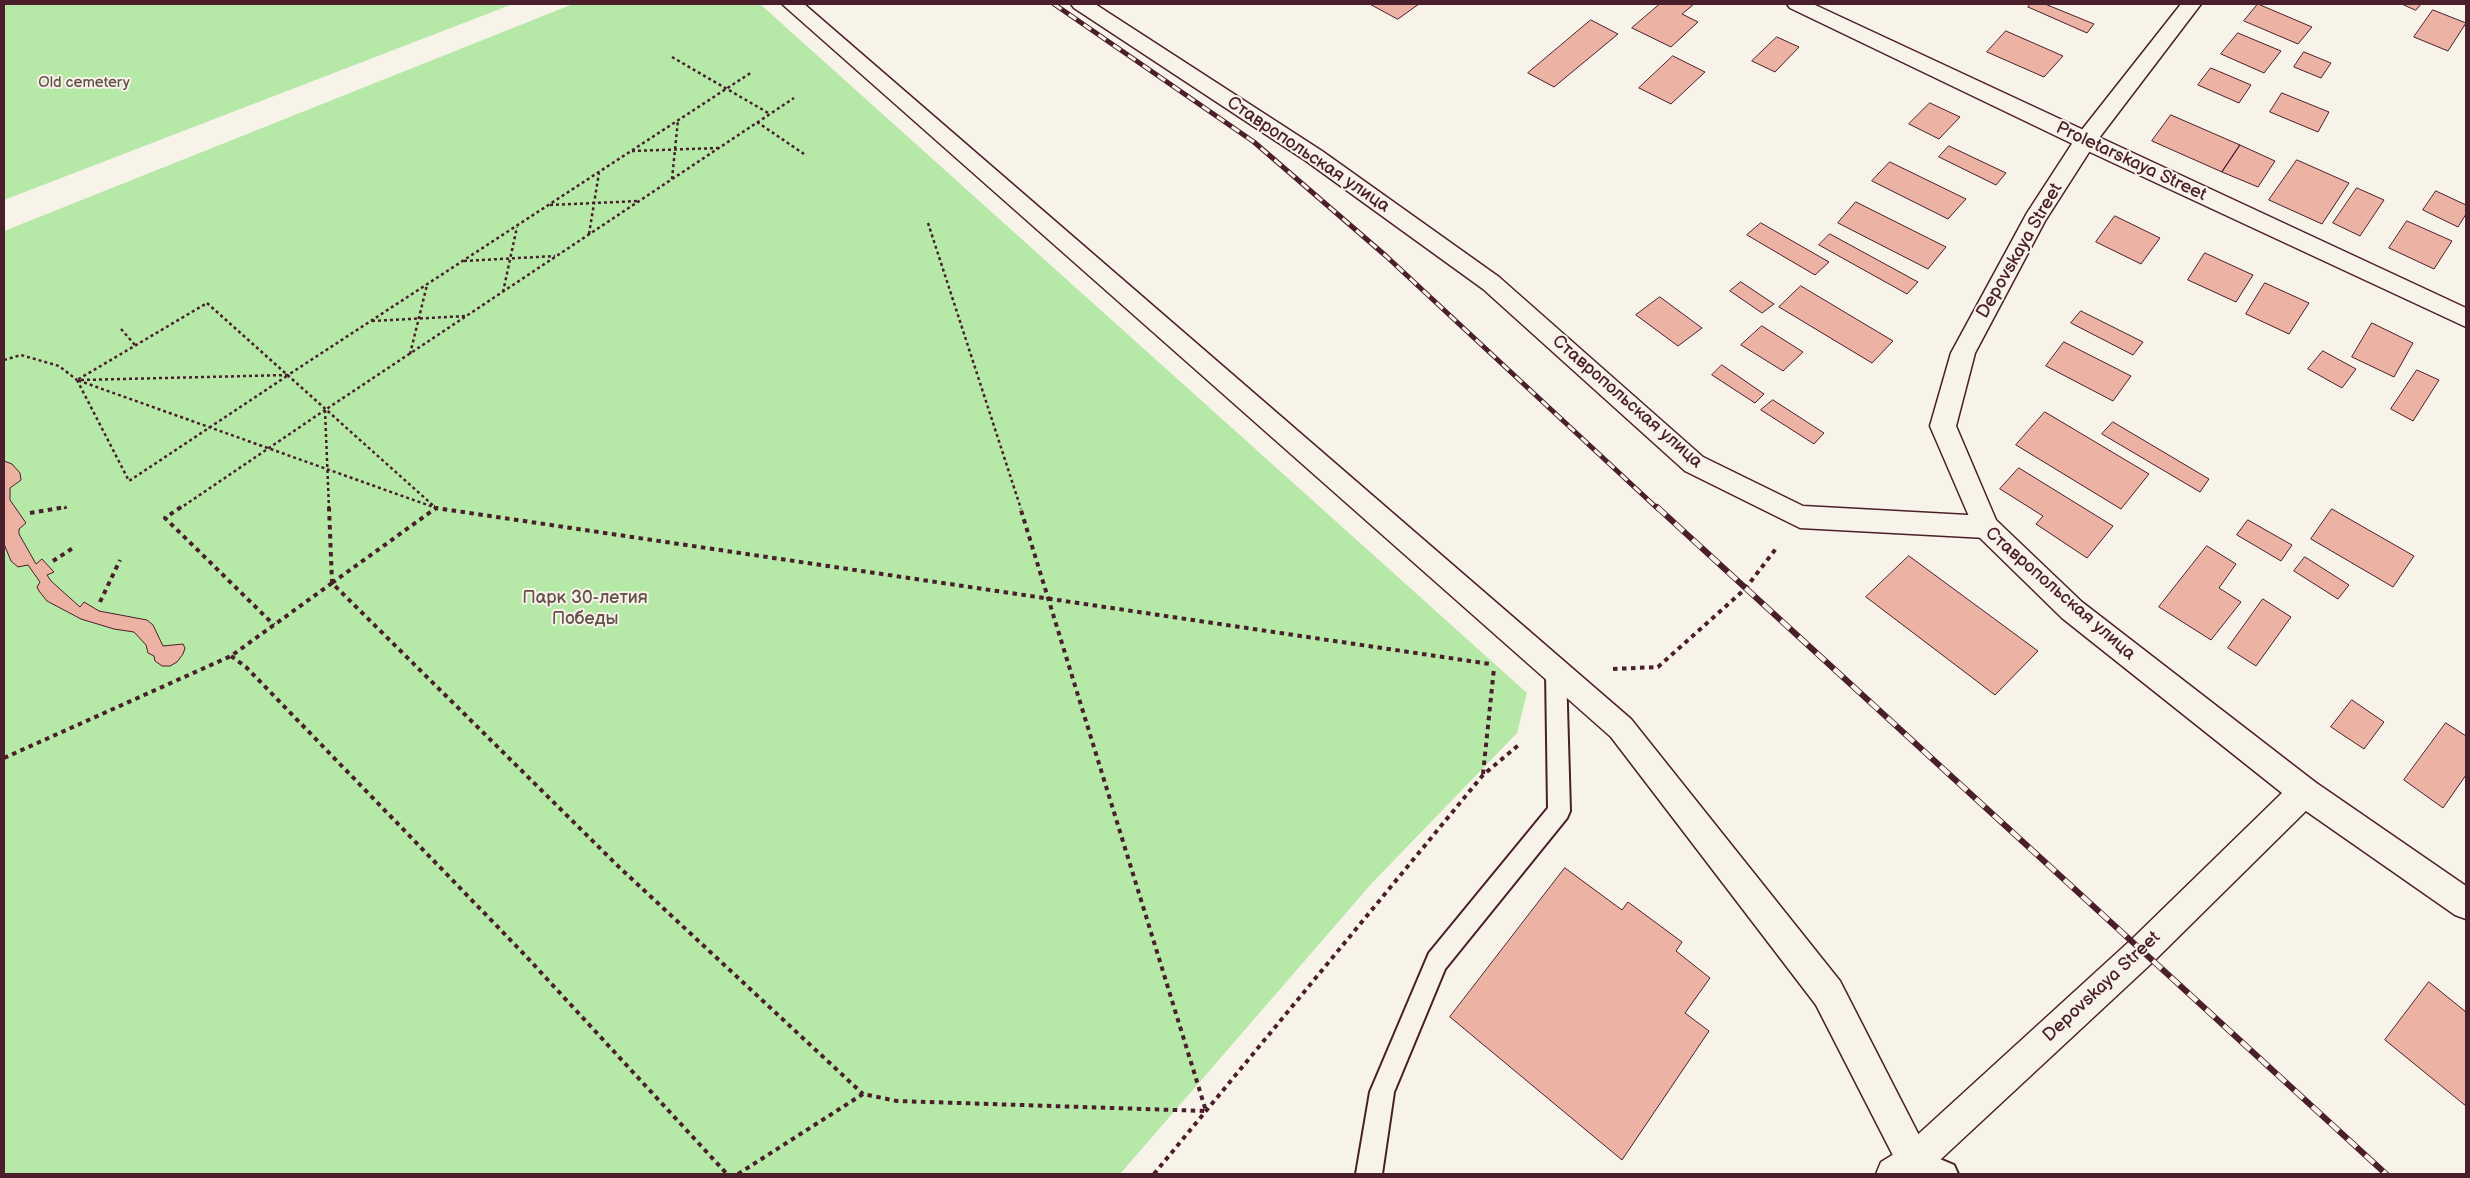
<!DOCTYPE html>
<meta charset="utf-8">
<style>
body{margin:0}
#map{position:relative;width:2470px;height:1178px;overflow:hidden;background:#f7f3e8;font-family:"Balsamiq Sans",sans-serif}
canvas{display:block}
.frame{position:absolute;inset:0;border:5px solid #4a1f2b;pointer-events:none}
</style>
<div id="map">
<canvas width="2470" height="1178"></canvas>
<div class="frame"></div>
</div>
<script>
const ctx = document.querySelector('canvas').getContext('2d');
ctx.lineJoin = 'round';
function fill(path, color) {
  ctx.fillStyle = color;
  ctx.fill(path, 'evenodd');
}
function trace(path, color, width, dash) {
  ctx.strokeStyle = color;
  ctx.lineWidth = width;
  ctx.lineCap = dash ? 'butt' : 'round';
  ctx.setLineDash(dash || []);
  ctx.stroke(path);
}
function write(font, color, halo, rows, align = 'center') {
  ctx.font = font + ' "Balsamiq Sans",sans-serif';
  ctx.lineWidth = 4;
  ctx.setLineDash([]);
  ctx.textBaseline = 'middle';
  ctx.strokeStyle = halo;
  ctx.fillStyle = color;
  for (const [text, x, y, turn = 0] of rows) {
    ctx.save();
    ctx.translate(x, y);
    ctx.rotate((+turn || 0) * Math.PI / 180);
    ctx.textAlign = isNaN(turn) ? turn : align;
    if (halo) ctx.strokeText(text, 0, 0);
    ctx.fillText(text, 0, 0);
    ctx.restore();
  }
}
fill(new Path2D(`
 M 4,4 L 513,4 L 4,200 Z
 M 573,4 L 760,4 L 1527,693 L 1517,733 L 1372,883 L 1120,1174 L 4,1174 L 4,231 Z`), '#b6e8a8');
const building = new Path2D(`
 M 1370,4 L 1419,4 L 1398,19 Z
 M 1660,4 L 1694,4 L 1682,14 L 1698,22 L 1671,47 L 1632,28 Z
 M 2031,4 L 2045,4 L 2094,24 L 2087,33 L 2028,7 Z
 M 2258,4 L 2312,27 L 2298,44 L 2244,21 Z
 M 2402,4 L 2421,4 L 2416,10 Z
 M 2433,10 L 2466,23 L 2448,51 L 2414,37 Z
 M 1591,20 L 1618,34 L 1554,87 L 1528,73 Z
 M 2006,31 L 2063,56 L 2044,77 L 1987,52 Z
 M 2238,33 L 2281,51 L 2264,73 L 2221,54 Z
 M 1777,37 L 1799,47 L 1775,72 L 1752,61 Z
 M 2304,52 L 2331,63 L 2321,78 L 2294,67 Z
 M 1673,56 L 1705,72 L 1671,104 L 1639,88 Z
 M 2211,68 L 2251,85 L 2239,103 L 2198,85 Z
 M 2282,93 L 2329,112 L 2318,132 L 2270,112 Z
 M 1930,103 L 1960,117 L 1939,139 L 1909,124 Z
 M 2171,115 L 2240,145 L 2222,172 L 2152,141 Z
 M 2240,145 L 2275,161 L 2258,187 L 2222,172 Z
 M 1949,146 L 2006,173 L 1996,185 L 1939,157 Z
 M 2297,160 L 2349,183 L 2322,224 L 2269,200 Z
 M 1890,162 L 1966,199 L 1948,219 L 1872,181 Z
 M 2357,188 L 2384,200 L 2360,236 L 2333,223 Z
 M 2436,191 L 2466,205 L 2466,214 L 2458,227 L 2423,210 Z
 M 1856,202 L 1946,247 L 1928,269 L 1838,223 Z
 M 2115,216 L 2160,238 L 2141,264 L 2096,242 Z
 M 2407,221 L 2452,241 L 2434,269 L 2389,248 Z
 M 1761,223 L 1829,262 L 1815,275 L 1747,235 Z
 M 1830,234 L 1918,282 L 1907,294 L 1819,245 Z
 M 2205,253 L 2253,275 L 2236,302 L 2188,280 Z
 M 1741,282 L 1774,304 L 1762,313 L 1730,291 Z
 M 2265,283 L 2309,303 L 2289,334 L 2246,314 Z
 M 1801,286 L 1893,341 L 1872,363 L 1779,307 Z
 M 1660,297 L 1702,328 L 1678,346 L 1636,315 Z
 M 2081,311 L 2143,342 L 2133,355 L 2071,323 Z
 M 2372,323 L 2413,343 L 2394,377 L 2352,357 Z
 M 1762,326 L 1803,352 L 1783,371 L 1741,345 Z
 M 2064,342 L 2131,376 L 2113,401 L 2046,366 Z
 M 2323,351 L 2356,369 L 2342,388 L 2308,369 Z
 M 1722,365 L 1764,394 L 1755,403 L 1712,375 Z
 M 2417,370 L 2439,380 L 2413,421 L 2391,409 Z
 M 1773,400 L 1824,433 L 1814,444 L 1761,410 Z
 M 2045,412 L 2149,474 L 2121,509 L 2016,445 Z
 M 2113,422 L 2209,479 L 2200,492 L 2102,434 Z
 M 4,461 L 12,464 L 20,473 L 21,480 L 10,488 L 10,500 L 26,523 L 19,529 L 19,534 L 36,564 L 42,559 L 54,572 L 47,575 L 51,581 L 80,607 L 84,602 L 99,611 L 147,620 L 153,625 L 163,646 L 183,644 L 185,648 L 183,654 L 177,662 L 170,666 L 162,666 L 155,661 L 154,656 L 148,653 L 146,645 L 134,632 L 114,629 L 81,619 L 47,601 L 39,591 L 37,587 L 40,582 L 28,565 L 18,567 L 11,561 L 4,544 Z
 M 2019,468 L 2113,526 L 2087,558 L 2036,524 L 2043,516 L 2000,489 Z
 M 2332,509 L 2414,556 L 2393,587 L 2311,539 Z
 M 2248,520 L 2292,545 L 2281,561 L 2237,535 Z
 M 2207,546 L 2236,564 L 2219,588 L 2241,602 L 2211,640 L 2159,607 Z
 M 1909,556 L 2038,651 L 1995,695 L 1866,597 Z
 M 2305,557 L 2349,585 L 2338,599 L 2294,571 Z
 M 2263,599 L 2291,617 L 2256,666 L 2228,648 Z
 M 2352,700 L 2384,722 L 2364,749 L 2331,727 Z
 M 2446,723 L 2466,736 L 2466,775 L 2443,808 L 2404,780 Z
 M 1565,868 L 1622,910 L 1628,902 L 1682,942 L 1676,951 L 1710,978 L 1685,1013 L 1709,1031 L 1622,1160 L 1450,1017 Z
 M 2429,982 L 2466,1012 L 2466,1106 L 2385,1040 Z`);
fill(building, '#ecb2a4');
trace(building, '#4a1f2b', 1);
const lane = new Path2D(`
 M 1556,662 L 1563,665 L 1566,671 L 1570,811 L 1567,818 L 1445,969 L 1394,1092 L 1382,1174 L 1356,1174 L 1370,1092 L 1429,953 L 1548,808 L 1546,671 L 1549,665 Z
 M 1914,1148 L 1954,1165 L 1958,1174 L 1915,1174 L 1905,1170 L 1901,1161 L 1905,1152 Z`);
const street = new Path2D(`
 M 782,4 L 804,4 L 1631,719 L 1840,981 L 1926,1149 L 1931,1161 L 1926,1173 L 1902,1173 L 1816,1005 L 1611,737 Z
 M 1071,4 L 1095,4 L 1322,151 L 1499,277 L 1703,457 L 1803,506 L 1986,516 L 1995,519 L 1999,527 L 1995,535 L 1986,538 L 1800,528 L 1685,471 L 1483,289 L 1306,161 L 1074,8 Z
 M 1787,4 L 1813,4 L 2466,308 L 2466,327 L 2077,146 L 1790,8 Z
 M 2304,778 L 2315,782 L 2466,886 L 2466,919 L 2455,915 L 2293,802 L 2289,792 L 2293,782 Z`);
const secondary = new Path2D(`
 M 2181,4 L 2201,4 L 2093,146 L 2045,221 L 1975,353 L 1956,426 L 1996,520 L 2082,602 L 2315,782 L 2319,792 L 2315,802 L 2154,961 L 1926,1173 L 1876,1174 L 1881,1162 L 1902,1149 L 2132,939 L 2282,793 L 2062,618 L 1977,535 L 1930,426 L 1951,353 L 2027,213 L 2077,136 Z`);
trace(lane, '#4a1f2b', 4);
trace(street, '#4a1f2b', 3);
trace(secondary, '#4a1f2b', 3);
trace(new Path2D(`
 M 672,57 L 770,114
 M 757,122 L 804,154
 M 632,151 L 718,148
 M 672,179 L 678,120
 M 550,205 L 639,201
 M 928,223 L 1021,509
 M 589,234 L 599,173
 M 464,261 L 555,256
 M 503,292 L 517,227
 M 207,303 L 436,508 L 77,380 Z
 M 372,321 L 466,316
 M 121,329 L 135,345
 M 410,354 L 427,285
 M 4,360 L 21,355 L 59,366 L 77,380
 M 77,380 L 129,481 L 287,376
 M 81,380 L 288,375 L 752,72
 M 58,509 L 69,507
 M 179,509 L 325,410
 M 329,509 L 325,410 L 794,98
 M 435,509 L 440,509`), '#4a1f2b', 2.5, [3, 3]);
trace(new Path2D(`
 M 181,507 L 165,518 L 274,625
 M 329,507 L 332,582
 M 434,507 L 435,507
 M 30,513 L 66,507
 M 53,561 L 73,548
 M 332,583 L 436,508 L 1490,664
 M 100,602 L 120,560
 M 231,656 L 246,667 L 523,953 L 727,1174
 M 1613,669 L 1658,667 L 1745,589 L 1778,546
 M 4,758 L 231,656 L 332,583 L 619,867 L 863,1094
 M 1483,774 L 1494,668
 M 738,1174 L 863,1094 L 897,1101 L 1206,1111 L 1020,507
 M 1154,1174 L 1483,775 L 1521,743`), '#4a1f2b', 4, [4.5, 4.5]);
fill(lane, '#f7f3e8');
fill(street, '#f7f3e8');
fill(secondary, '#f7f3e8');
const railFar1 = new Path2D(`
 M 1054,4 L 1254,142 L 1386,256 L 1658,509`);
const rail = new Path2D(`
 M 1657,507 L 2386,1174`);
trace(railFar1, '#4a1f2b', 5);
trace(rail, '#4a1f2b', 6);
trace(railFar1, '#f7f3e8', 3, [9]);
trace(rail, '#f7f3e8', 4.5, [12]);
write('15px', '#65514a', '#f7f3e8', [
 ["Old cemetery",84,83]
]);
write('18px', '#4a1f2b', '#f7f3e8', [
 ["Ставропольская улица",1308,155,34],
 ["Proletarskaya Street",2131,162,25],
 ["Depovskaya Street",2020,251,-60],
 ["Ставропольская улица",1627,402,41],
 ["Ставропольская улица",2060,594,41],
 ["Depovskaya Street",2102,987,-43]
]);
write('18px', '#65514a', '#f7f3e8', [
 ["Парк 30-летия",585,598],
 ["Победы",585,619]
]);
</script>
